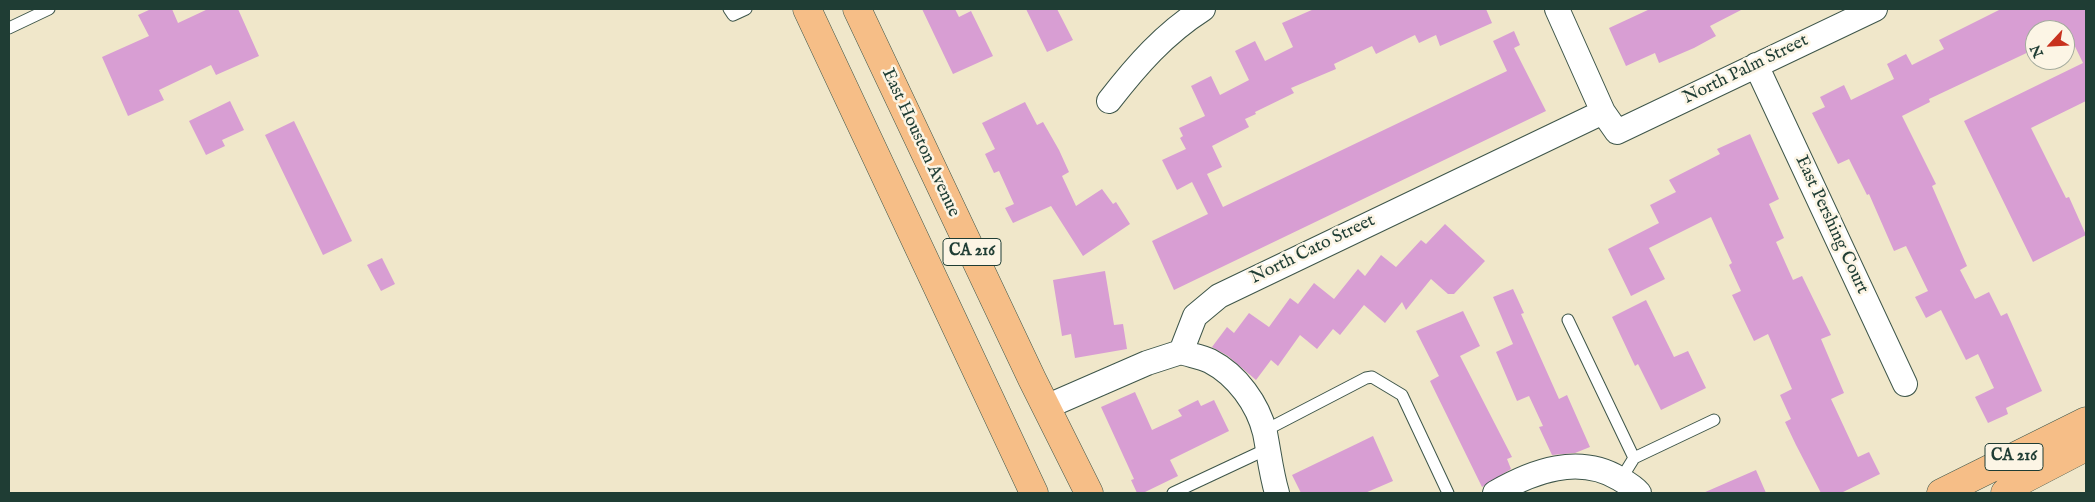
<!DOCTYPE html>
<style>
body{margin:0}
#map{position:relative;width:2095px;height:502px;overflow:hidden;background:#f0e7ca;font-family:"IM FELL English",serif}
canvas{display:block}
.frame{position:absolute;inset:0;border:10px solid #1f3d34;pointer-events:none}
.north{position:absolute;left:2025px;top:20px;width:50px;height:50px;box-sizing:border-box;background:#fcf5e5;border:1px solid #a4ab9e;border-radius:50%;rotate:245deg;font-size:14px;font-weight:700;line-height:20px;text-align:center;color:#1f3d34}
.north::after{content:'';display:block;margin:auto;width:18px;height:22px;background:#c8321e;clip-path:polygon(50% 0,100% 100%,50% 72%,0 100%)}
</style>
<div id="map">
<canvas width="2095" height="502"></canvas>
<div class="frame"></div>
<div class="north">N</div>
</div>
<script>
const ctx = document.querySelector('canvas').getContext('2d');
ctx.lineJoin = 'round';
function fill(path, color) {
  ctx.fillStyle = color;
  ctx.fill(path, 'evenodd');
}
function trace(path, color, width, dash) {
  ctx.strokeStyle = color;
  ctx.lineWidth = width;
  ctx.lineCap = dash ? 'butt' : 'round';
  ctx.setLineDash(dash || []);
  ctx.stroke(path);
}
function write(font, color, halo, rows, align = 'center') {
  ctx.font = font + ' "IM FELL English",serif';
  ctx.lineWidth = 5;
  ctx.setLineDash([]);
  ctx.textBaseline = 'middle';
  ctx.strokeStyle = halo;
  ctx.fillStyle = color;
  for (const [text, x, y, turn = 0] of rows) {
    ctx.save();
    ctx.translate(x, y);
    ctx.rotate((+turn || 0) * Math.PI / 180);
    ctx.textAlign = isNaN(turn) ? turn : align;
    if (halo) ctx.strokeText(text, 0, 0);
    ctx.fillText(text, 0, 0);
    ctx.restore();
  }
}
fill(new Path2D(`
 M 151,9 L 172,9 L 178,23 L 208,9 L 238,9 L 259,56 L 216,75 L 211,65 L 159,90 L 164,100 L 128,116 L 102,57 L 149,36 L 138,15 Z
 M 922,9 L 955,9 L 959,17 L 971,11 L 993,56 L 953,74 Z
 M 1026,9 L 1057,9 L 1073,40 L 1047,52 Z
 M 1314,9 L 1486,9 L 1492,23 L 1440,46 L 1436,35 L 1419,43 L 1415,35 L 1376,54 L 1372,46 L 1334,64 L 1336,69 L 1291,88 L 1294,93 L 1255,112 L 1256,114 L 1245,119 L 1249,127 L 1212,146 L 1222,167 L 1207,174 L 1223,207 L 1507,71 L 1493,41 L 1514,31 L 1520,45 L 1514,48 L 1546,111 L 1174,290 L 1152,241 L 1208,214 L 1192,182 L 1177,190 L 1162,160 L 1186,149 L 1180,138 L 1183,136 L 1179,128 L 1205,116 L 1191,86 L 1211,76 L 1220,95 L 1249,80 L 1235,51 L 1255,41 L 1265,61 L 1293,47 L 1282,23 Z
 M 1650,9 L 1743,9 L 1710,26 L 1716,36 L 1694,48 L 1659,63 L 1655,53 L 1626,66 L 1609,28 Z
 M 2001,9 L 2086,9 L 2086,101 L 2031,128 L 2066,198 L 2069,197 L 2086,235 L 2033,262 L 1964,121 L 2083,63 L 2067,30 L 2035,30 L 2035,49 L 1929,99 L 1930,102 L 1902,116 L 1936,184 L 1932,186 L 1967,266 L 1960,270 L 1975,299 L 1989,292 L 2001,316 L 2007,313 L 2042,391 L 2006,408 L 2008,414 L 1988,423 L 1975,397 L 1994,388 L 1978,354 L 1966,360 L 1941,310 L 1926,318 L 1915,297 L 1928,291 L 1906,246 L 1894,251 L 1869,194 L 1867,195 L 1849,159 L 1838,164 L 1812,113 L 1825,107 L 1820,97 L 1844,85 L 1851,100 L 1894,79 L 1887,64 L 1906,54 L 1912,65 L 1944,49 L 1939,40 Z
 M 230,101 L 244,130 L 222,140 L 225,146 L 206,155 L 189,121 Z
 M 1025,102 L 1037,125 L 1043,122 L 1059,150 L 1069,172 L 1062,176 L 1076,206 L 1102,189 L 1113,204 L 1116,202 L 1130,224 L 1083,256 L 1051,206 L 1013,223 L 1005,208 L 1014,204 L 999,171 L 994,173 L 985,154 L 995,149 L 982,123 Z
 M 294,121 L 352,241 L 323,255 L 265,135 Z
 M 1750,134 L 1779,199 L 1769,204 L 1784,238 L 1776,242 L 1793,280 L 1802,276 L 1831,335 L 1821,339 L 1844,393 L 1831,399 L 1858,457 L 1869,452 L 1880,474 L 1841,493 L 1821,493 L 1796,445 L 1785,422 L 1791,419 L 1780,395 L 1792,389 L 1768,334 L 1754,341 L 1732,295 L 1741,291 L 1729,265 L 1732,263 L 1711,217 L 1649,248 L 1665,279 L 1631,296 L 1608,249 L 1659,223 L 1650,205 L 1676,192 L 1669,180 L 1720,154 L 1717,149 Z
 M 1445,224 L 1485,261 L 1454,294 L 1448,294 L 1431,279 L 1406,310 L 1402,302 L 1385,323 L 1364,305 L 1340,335 L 1333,329 L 1317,349 L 1300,335 L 1278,366 L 1271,360 L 1256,380 L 1228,356 L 1212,347 L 1227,327 L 1234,333 L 1249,313 L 1269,327 L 1290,298 L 1298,304 L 1314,283 L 1334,299 L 1358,269 L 1365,276 L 1381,255 L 1396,267 L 1421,240 L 1426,244 Z
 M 382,258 L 395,284 L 381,291 L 367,265 Z
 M 1105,271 L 1114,325 L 1123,324 L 1127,349 L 1075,358 L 1071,334 L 1062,336 L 1053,280 Z
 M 1513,289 L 1524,313 L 1521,314 L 1559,399 L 1567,395 L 1590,447 L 1575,453 L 1552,455 L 1539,427 L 1543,426 L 1529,396 L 1517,401 L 1496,352 L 1513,344 L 1493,297 Z
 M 1646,300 L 1674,357 L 1688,351 L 1706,388 L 1661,410 L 1638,364 L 1635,366 L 1612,317 Z
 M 1463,311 L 1480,346 L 1460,356 L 1512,457 L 1507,459 L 1511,469 L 1482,487 L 1430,381 L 1439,376 L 1416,331 Z
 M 1135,392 L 1152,430 L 1182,416 L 1178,410 L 1198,400 L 1201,406 L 1214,400 L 1229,431 L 1170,460 L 1178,476 L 1143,493 L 1137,493 L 1131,480 L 1134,479 L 1101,407 Z
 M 1373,436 L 1393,481 L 1365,493 L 1301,493 L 1292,475 Z
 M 1756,470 L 1766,493 L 1703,493 Z`), '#d89ed3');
const lane = new Path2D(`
 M 729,9 L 733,15 L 746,9
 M 9,28 L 49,9
 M 1568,320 L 1634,458 L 1621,479
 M 1264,431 L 1366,378 L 1372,377 L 1402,395 L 1448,493
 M 1634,458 L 1714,420
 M 1173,493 L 1267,449`);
const street = new Path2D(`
 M 1557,9 L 1603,112 L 1617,132 L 1875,9
 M 1756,65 L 1905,384
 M 1109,101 C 1137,65 1164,34 1203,9
 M 1181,352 C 1190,355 1202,357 1210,361 C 1237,375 1258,404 1265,433 C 1269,453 1271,473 1277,493
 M 1046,407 L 1147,363 L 1181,352 L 1195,316 L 1219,296 L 1603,112
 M 1495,493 C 1533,471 1579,454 1620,479 C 1627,483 1634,487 1639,493`);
const primary = new Path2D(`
 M 807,9 L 1034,493
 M 857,9 L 1032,379 L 1089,493
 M 1941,493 L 2086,421
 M 2005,493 L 2013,485 L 2086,447`);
trace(lane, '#3e564a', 13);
trace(street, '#3e564a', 26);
trace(primary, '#3e564a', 29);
trace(lane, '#fff', 11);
trace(street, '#fff', 24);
trace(primary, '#f6be87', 28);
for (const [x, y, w] of [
 [972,252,58],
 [2014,457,58]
]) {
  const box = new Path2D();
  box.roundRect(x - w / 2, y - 13.5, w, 27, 4);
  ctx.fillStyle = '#fcf5e5';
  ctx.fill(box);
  trace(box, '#1f3d34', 1);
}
write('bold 16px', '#1f3d34', null, [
 ["CA 216",972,252],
 ["CA 216",2014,457]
]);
write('18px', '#1f3d34', '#fcf5e5', [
 ["North Palm Street",1746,70,-26],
 ["East Houston Avenue",920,143,65],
 ["East Pershing Court",1831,225,65],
 ["North Cato Street",1313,250,-26]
]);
</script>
